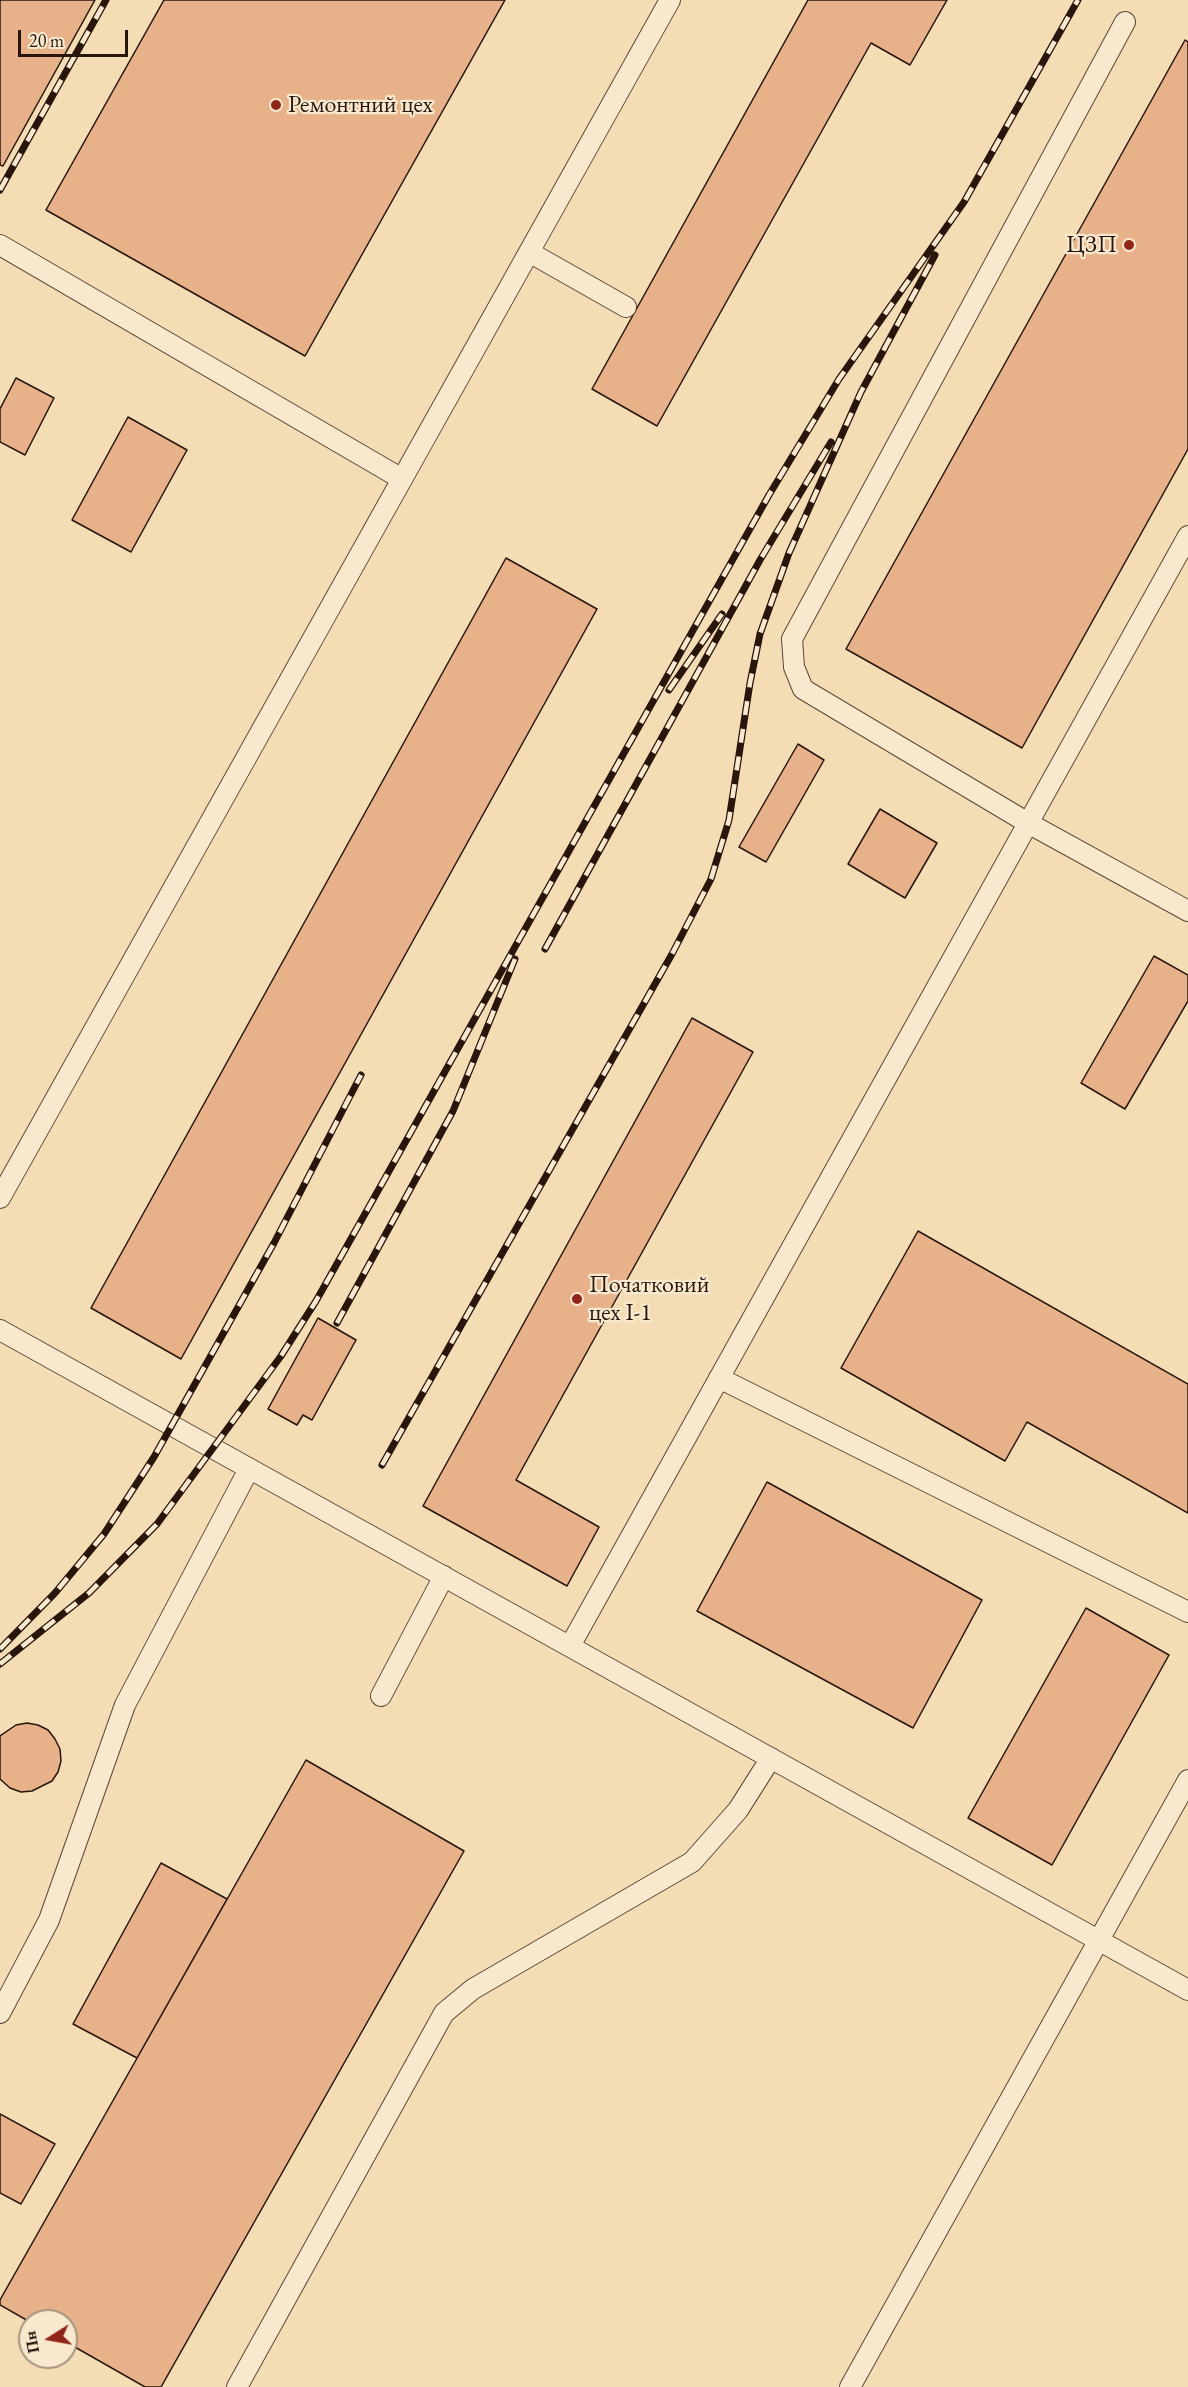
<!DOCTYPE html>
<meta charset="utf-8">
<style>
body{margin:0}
#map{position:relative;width:1188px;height:2387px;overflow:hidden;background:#f4ddb4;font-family:"EB Garamond",serif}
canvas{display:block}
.north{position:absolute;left:18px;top:2309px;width:60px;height:60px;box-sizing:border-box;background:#f8e9ce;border:2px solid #a59480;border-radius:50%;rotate:259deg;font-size:16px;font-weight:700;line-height:24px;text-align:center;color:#28150c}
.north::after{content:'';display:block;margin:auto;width:21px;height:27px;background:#8f2418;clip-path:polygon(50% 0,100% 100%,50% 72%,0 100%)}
.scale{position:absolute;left:18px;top:30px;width:110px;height:27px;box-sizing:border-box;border:3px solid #28150c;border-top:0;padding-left:8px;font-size:18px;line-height:21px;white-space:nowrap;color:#28150c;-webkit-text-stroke:4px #f8e9ce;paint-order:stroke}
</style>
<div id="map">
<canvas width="1188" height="2387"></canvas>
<div class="north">Пн</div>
<div class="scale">20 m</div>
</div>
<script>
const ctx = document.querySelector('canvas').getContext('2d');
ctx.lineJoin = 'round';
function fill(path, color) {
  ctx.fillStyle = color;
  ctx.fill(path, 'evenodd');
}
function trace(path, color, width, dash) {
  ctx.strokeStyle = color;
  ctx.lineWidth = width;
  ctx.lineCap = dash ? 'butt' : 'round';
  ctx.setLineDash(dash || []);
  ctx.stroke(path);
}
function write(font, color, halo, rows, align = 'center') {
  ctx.font = font + ' "EB Garamond",serif';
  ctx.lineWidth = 4.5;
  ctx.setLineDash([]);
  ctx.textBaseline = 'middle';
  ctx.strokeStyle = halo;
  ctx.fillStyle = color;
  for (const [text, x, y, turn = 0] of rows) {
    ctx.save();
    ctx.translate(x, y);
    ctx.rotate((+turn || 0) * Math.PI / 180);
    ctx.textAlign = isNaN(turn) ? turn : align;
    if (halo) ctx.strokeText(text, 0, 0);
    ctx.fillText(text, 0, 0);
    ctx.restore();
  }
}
const building = new Path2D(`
 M 0,0 L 95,0 L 3,166 L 0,165 Z
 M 164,0 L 505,0 L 305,356 L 46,210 Z
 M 808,0 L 947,0 L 910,65 L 871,43 L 657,426 L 592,389 Z
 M 1185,40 L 1188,42 L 1188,449 L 1022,748 L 846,649 Z
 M 16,378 L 54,398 L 25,455 L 0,442 L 0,409 Z
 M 128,417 L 187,450 L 131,552 L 72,520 Z
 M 506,558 L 597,609 L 181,1359 L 91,1308 Z
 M 798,744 L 824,760 L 766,862 L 739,847 Z
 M 880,809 L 937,843 L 905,898 L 848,864 Z
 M 1154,956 L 1188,975 L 1188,1001 L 1125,1109 L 1081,1083 Z
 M 692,1018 L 753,1052 L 516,1480 L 599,1527 L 567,1586 L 423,1506 Z
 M 918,1231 L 1188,1384 L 1188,1513 L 1027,1422 L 1005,1461 L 841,1368 Z
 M 318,1318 L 356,1340 L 312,1420 L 303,1415 L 297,1425 L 268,1409 Z
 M 767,1482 L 982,1600 L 913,1728 L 697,1611 Z
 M 1086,1608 L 1169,1655 L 1052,1865 L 968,1818 Z
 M 27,1723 L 38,1725 L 48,1730 L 55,1739 L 60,1749 L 61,1761 L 58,1772 L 52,1781 L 32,1791 L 21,1792 L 10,1788 L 0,1779 L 0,1736 L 16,1725 Z
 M 306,1760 L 464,1851 L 161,2387 L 145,2387 L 66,2342 L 66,2321 L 30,2322 L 0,2305 L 0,2300 Z
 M 161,1863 L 227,1899 L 137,2058 L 73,2024 Z
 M 0,2114 L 55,2144 L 21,2204 L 0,2193 Z`);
fill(building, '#e7b289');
trace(building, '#28150c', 1.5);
const lane = new Path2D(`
 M 1125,22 L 792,639 L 794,667 L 803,689 L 1028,823 L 1188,911
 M 0,245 L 402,479
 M 529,252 L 626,307
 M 0,1198 L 670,0
 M 0,1330 L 1188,1990
 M 719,1378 L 1188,1612
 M 570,1646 L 1188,536
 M 381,1696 L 444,1576
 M 0,2013 L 49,1920 L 125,1705 L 249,1469
 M 237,2387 L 444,2013 L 473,1989 L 692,1862 L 738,1810 L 771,1758
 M 850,2387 L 1188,1780`);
trace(lane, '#5b4736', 22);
trace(lane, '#f8e9ce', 20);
const rail = new Path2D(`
 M 0,190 L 106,0
 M 669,690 L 722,614
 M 545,949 L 760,560 L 831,442
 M 337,1323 L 453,1111 L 515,959
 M 382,1465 L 672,954 L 711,879 L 729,820 L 750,683 L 760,634 L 789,553 L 861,392 L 935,255
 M 0,1649 L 55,1593 L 104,1534 L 154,1457 L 274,1243 L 361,1075
 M 0,1664 L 89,1593 L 157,1524 L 281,1356 L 316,1301 L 769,495 L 839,379 L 964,202 L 1078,0`);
trace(rail, '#28150c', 7);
trace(rail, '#f8e9ce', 4.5, [14]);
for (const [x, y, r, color] of [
 [276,105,6,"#8f2418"],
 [1129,245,6,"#8f2418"],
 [577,1299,6,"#8f2418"]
]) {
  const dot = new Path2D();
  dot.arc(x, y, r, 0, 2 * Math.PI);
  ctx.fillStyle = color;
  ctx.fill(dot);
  trace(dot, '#f8e9ce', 2);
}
write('24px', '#28150c', '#f8e9ce', [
 ["Ремонтний цех",288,105],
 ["ЦЗП",1117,245,"right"],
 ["Початковий",589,1285],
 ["цех І-1",589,1313]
], 'left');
</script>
